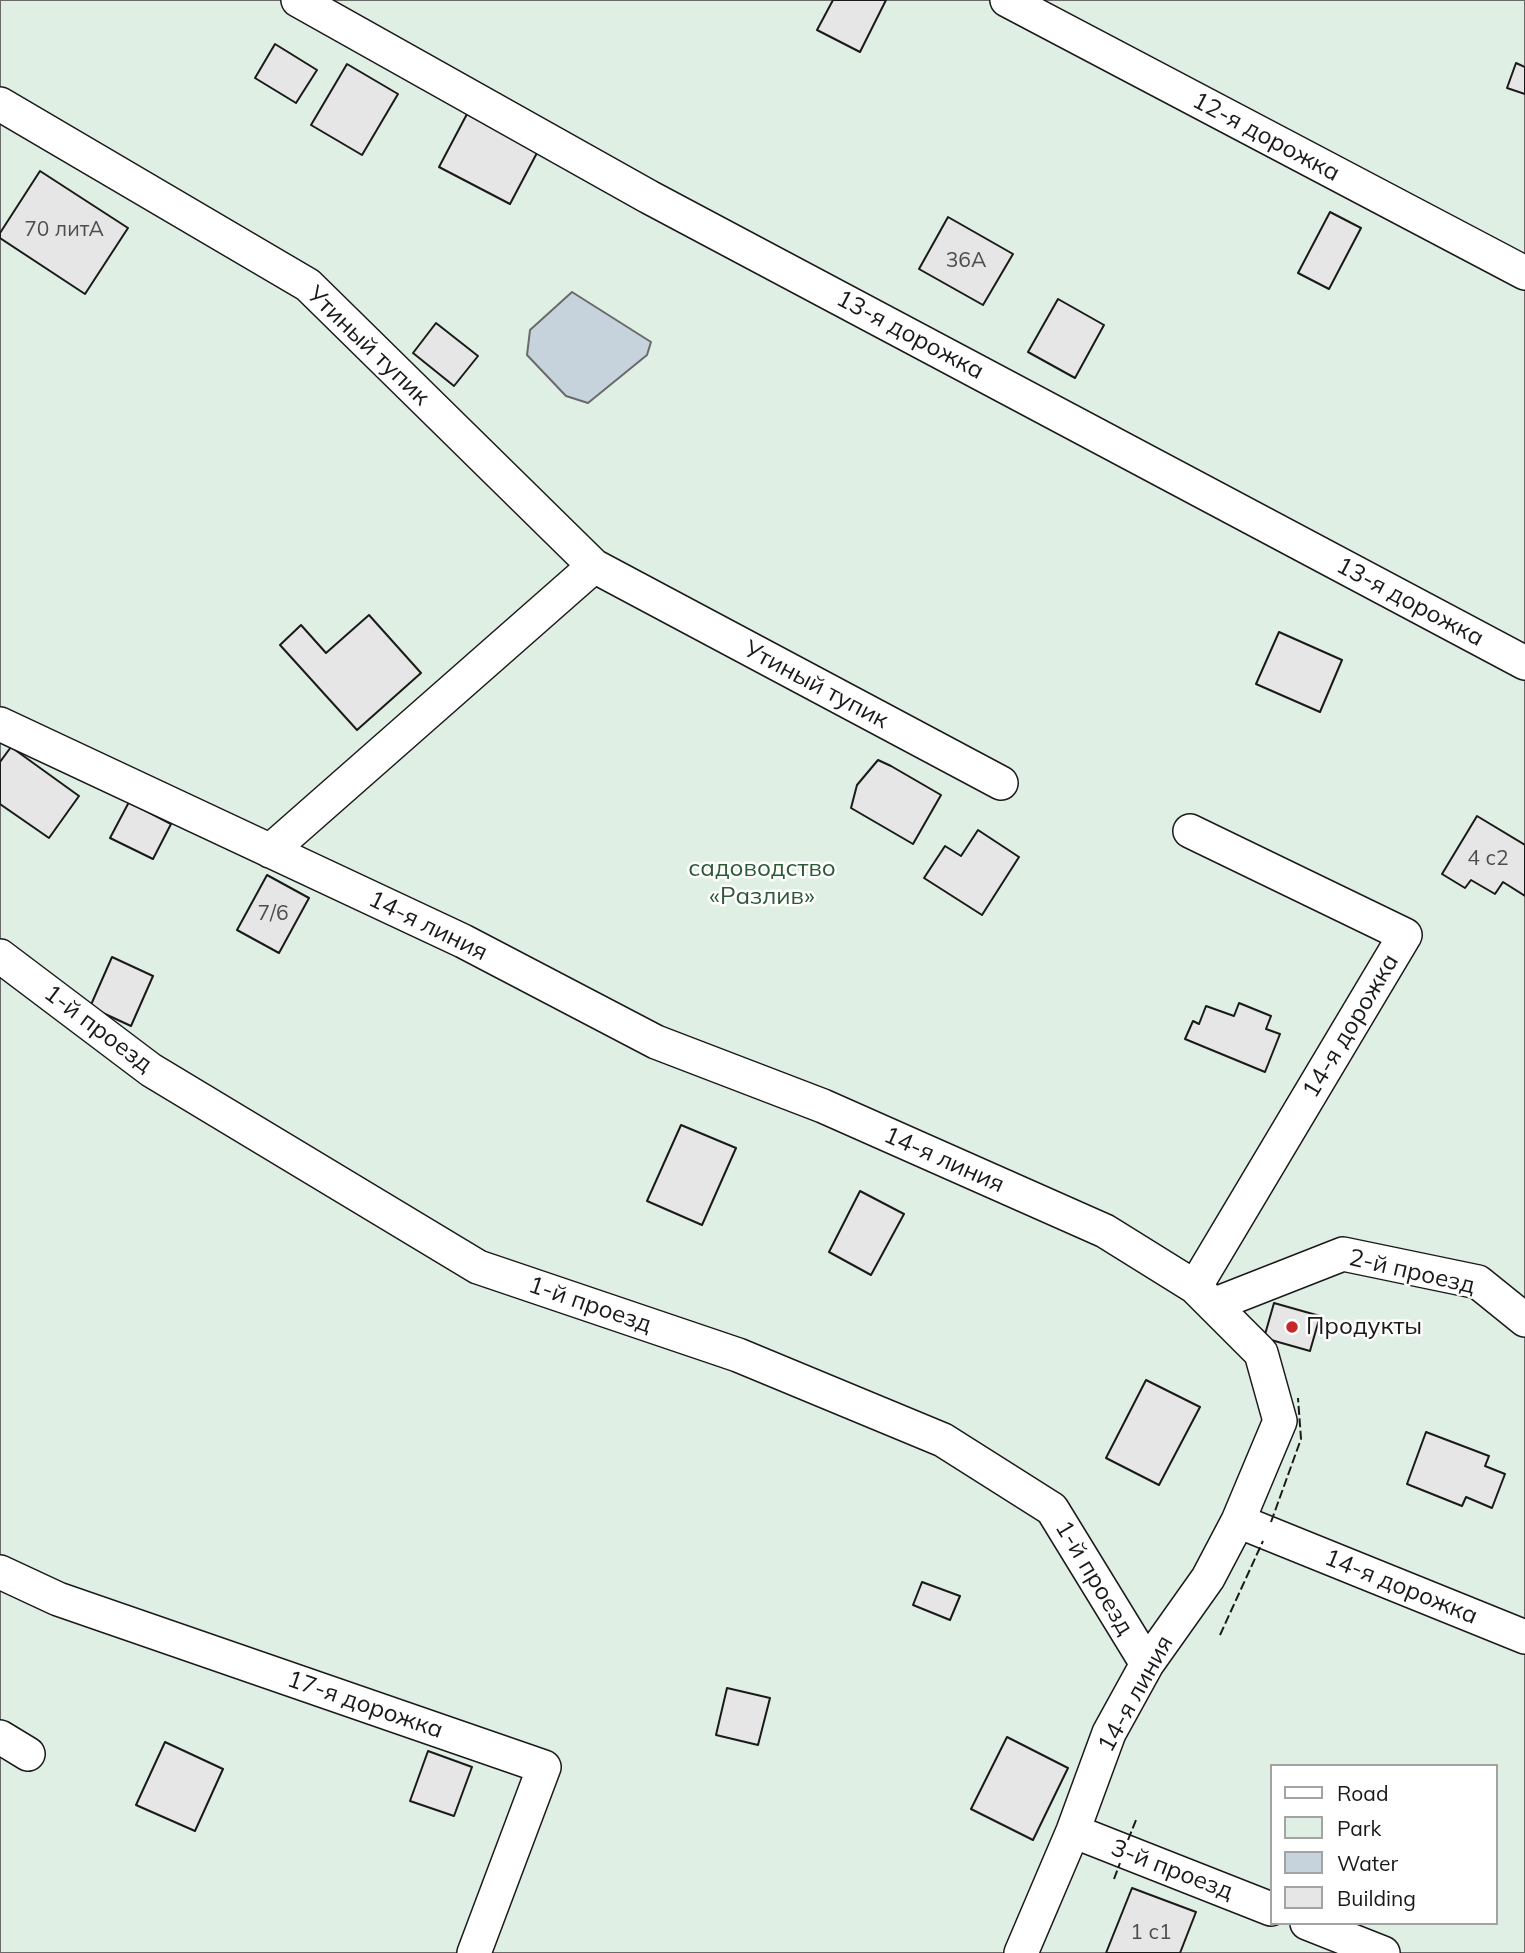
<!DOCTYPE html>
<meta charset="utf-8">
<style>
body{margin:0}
#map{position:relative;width:1525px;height:1953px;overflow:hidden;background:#fff;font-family:Mulish,sans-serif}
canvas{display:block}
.legend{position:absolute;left:1270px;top:1764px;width:228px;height:161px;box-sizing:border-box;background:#fff;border:2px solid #a3a3a3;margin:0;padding:9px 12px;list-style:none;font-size:21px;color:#1a1a1a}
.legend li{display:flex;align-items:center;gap:14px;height:35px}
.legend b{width:35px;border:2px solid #a3a3a3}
</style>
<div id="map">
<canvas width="1525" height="1953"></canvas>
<ul class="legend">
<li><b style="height:9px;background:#fff"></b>Road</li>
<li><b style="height:19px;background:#e0efe3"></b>Park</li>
<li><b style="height:19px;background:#c6d2dc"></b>Water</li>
<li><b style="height:19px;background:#e6e6e6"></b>Building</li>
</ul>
</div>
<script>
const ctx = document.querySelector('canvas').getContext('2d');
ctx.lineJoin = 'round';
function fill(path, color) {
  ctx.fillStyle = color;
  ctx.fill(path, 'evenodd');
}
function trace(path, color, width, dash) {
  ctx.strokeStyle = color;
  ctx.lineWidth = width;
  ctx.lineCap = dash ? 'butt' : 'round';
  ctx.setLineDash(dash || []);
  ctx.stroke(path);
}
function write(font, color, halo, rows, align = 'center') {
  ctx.font = font + ' Mulish,sans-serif';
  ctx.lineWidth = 5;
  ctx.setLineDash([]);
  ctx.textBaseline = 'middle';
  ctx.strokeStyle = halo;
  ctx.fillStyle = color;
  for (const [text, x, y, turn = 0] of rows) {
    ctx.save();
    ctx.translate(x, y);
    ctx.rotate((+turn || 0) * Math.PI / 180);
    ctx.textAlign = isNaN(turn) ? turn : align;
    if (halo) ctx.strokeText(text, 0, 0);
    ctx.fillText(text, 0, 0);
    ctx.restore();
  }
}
const green = new Path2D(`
 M 0,0 L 1525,0 L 1525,1953 L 0,1953 ZM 1271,1766 L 1495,1766 L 1495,1923 L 1271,1923 Z`);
fill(green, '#e0efe3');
trace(green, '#6a6a6a', 2);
const water = new Path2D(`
 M 572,292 L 651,342 L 647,355 L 588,403 L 566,396 L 527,355 L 530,330 Z`);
fill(water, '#c6d2dc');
trace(water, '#6a6a6a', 2);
const building = new Path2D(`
 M 833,0 L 886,0 L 860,52 L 817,30 Z
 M 275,44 L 317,70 L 296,103 L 255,78 Z
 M 1516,63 L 1525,67 L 1525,94 L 1507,88 Z
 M 347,64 L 398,94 L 362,155 L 311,125 Z
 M 467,114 L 538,151 L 510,204 L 439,167 Z
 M 40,171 L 128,228 L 85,294 L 0,238 L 0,233 Z
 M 1330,212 L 1361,228 L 1329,289 L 1298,273 Z
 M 948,217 L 1013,254 L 983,305 L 919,269 Z
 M 1058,299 L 1104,325 L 1075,378 L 1028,352 Z
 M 436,323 L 478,356 L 454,386 L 413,353 Z
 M 369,615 L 421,673 L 357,730 L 280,645 L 301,625 L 326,653 Z
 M 1279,632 L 1342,660 L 1320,712 L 1256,684 Z
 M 11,747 L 79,796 L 49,838 L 0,804 L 0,762 Z
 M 878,760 L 891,766 L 941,795 L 913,844 L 851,808 L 857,785 Z
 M 129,802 L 171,824 L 153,859 L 110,838 Z
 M 1477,816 L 1525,845 L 1525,896 L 1503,882 L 1495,894 L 1471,880 L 1465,888 L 1442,874 Z
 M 978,830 L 1019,857 L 982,915 L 924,878 L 945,846 L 961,856 Z
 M 267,875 L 309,898 L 279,953 L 237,930 Z
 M 112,957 L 153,976 L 131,1026 L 90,1007 Z
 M 1239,1003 L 1271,1016 L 1266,1029 L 1280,1034 L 1265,1072 L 1185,1039 L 1193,1021 L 1199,1024 L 1206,1006 L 1234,1016 Z
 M 681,1125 L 736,1148 L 702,1225 L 647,1201 Z
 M 860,1191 L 904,1214 L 871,1275 L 829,1252 Z
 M 1274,1303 L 1320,1316 L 1310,1351 L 1264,1338 Z
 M 1146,1380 L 1200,1407 L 1159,1485 L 1106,1458 Z
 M 1426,1432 L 1489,1456 L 1485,1466 L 1505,1474 L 1492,1508 L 1466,1497 L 1462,1506 L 1407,1484 Z
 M 922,1582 L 960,1596 L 950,1620 L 913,1605 Z
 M 727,1688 L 770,1698 L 758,1745 L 716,1735 Z
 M 1007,1737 L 1068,1768 L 1033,1840 L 971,1809 Z
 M 165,1742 L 223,1769 L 195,1831 L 136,1805 Z
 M 428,1751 L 472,1767 L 454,1816 L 410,1801 Z
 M 1132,1888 L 1196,1912 L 1180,1953 L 1106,1953 Z`);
fill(building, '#e6e6e6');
trace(building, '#1a1a1a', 2);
const minor = new Path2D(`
 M 298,0 L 649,197 L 1525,663
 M 1007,0 L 1525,273
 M 0,104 L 308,285 L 594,566 L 1001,783
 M 0,724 L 463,941 L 656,1042 L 823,1106 L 1105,1231 L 1195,1287 L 1261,1353 L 1280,1421 L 1238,1521 L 1208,1578 L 1147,1664 L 1109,1733 L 1073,1831 L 1021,1953
 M 1190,831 L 1405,935 L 1195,1287
 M 270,851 L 594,566
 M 0,956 L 151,1070 L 478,1267 L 738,1355 L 943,1440 L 1052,1509 L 1147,1664
 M 1213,1305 L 1343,1254 L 1478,1282 L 1525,1320
 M 1238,1521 L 1525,1637
 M 0,1572 L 58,1599 L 544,1767 L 474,1953
 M 0,1737 L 28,1754
 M 1073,1831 L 1271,1909
 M 1307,1923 L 1383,1953`);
trace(minor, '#1a1a1a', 36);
trace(minor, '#fff', 33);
trace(new Path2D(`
 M 1271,1522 L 1301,1439 L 1298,1398
 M 1220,1635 L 1263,1541
 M 1128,1840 L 1136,1820
 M 1114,1879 L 1120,1863`), '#1a1a1a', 2, [9, 3.5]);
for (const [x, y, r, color] of [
 [1292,1327,7,"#c62828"]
]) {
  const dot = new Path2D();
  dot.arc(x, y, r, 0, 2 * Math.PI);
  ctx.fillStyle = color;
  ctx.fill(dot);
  trace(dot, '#fff', 2.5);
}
write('21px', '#4d4d4d', null, [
 ["70 литА",64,230],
 ["36А",966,261],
 ["4 с2",1488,859],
 ["7/6",273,914],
 ["1 с1",1151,1933]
]);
write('24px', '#1a1a1a', '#fff', [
 ["12-я дорожка",1266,137,28],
 ["13-я дорожка",910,335,28],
 ["Утиный тупик",368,346,44],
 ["13-я дорожка",1410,602,28],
 ["Утиный тупик",816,685,28],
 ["14-я линия",428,926,26],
 ["14-я дорожка",1351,1026,-59],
 ["1-й проезд",98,1029,37],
 ["14-я линия",944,1160,24],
 ["2-й проезд",1412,1272,13],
 ["1-й проезд",590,1305,19],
 ["1-й проезд",1094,1578,59],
 ["14-я дорожка",1401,1587,22],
 ["14-я линия",1136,1694,-61],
 ["17-я дорожка",365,1705,19],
 ["3-й проезд",1172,1870,21]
]);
write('24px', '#2b5a34', '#fff', [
 ["садоводство",762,869],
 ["«Разлив»",762,897]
]);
write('24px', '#1a1a1a', '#fff', [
 ["Продукты",1306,1327]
], 'left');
</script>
